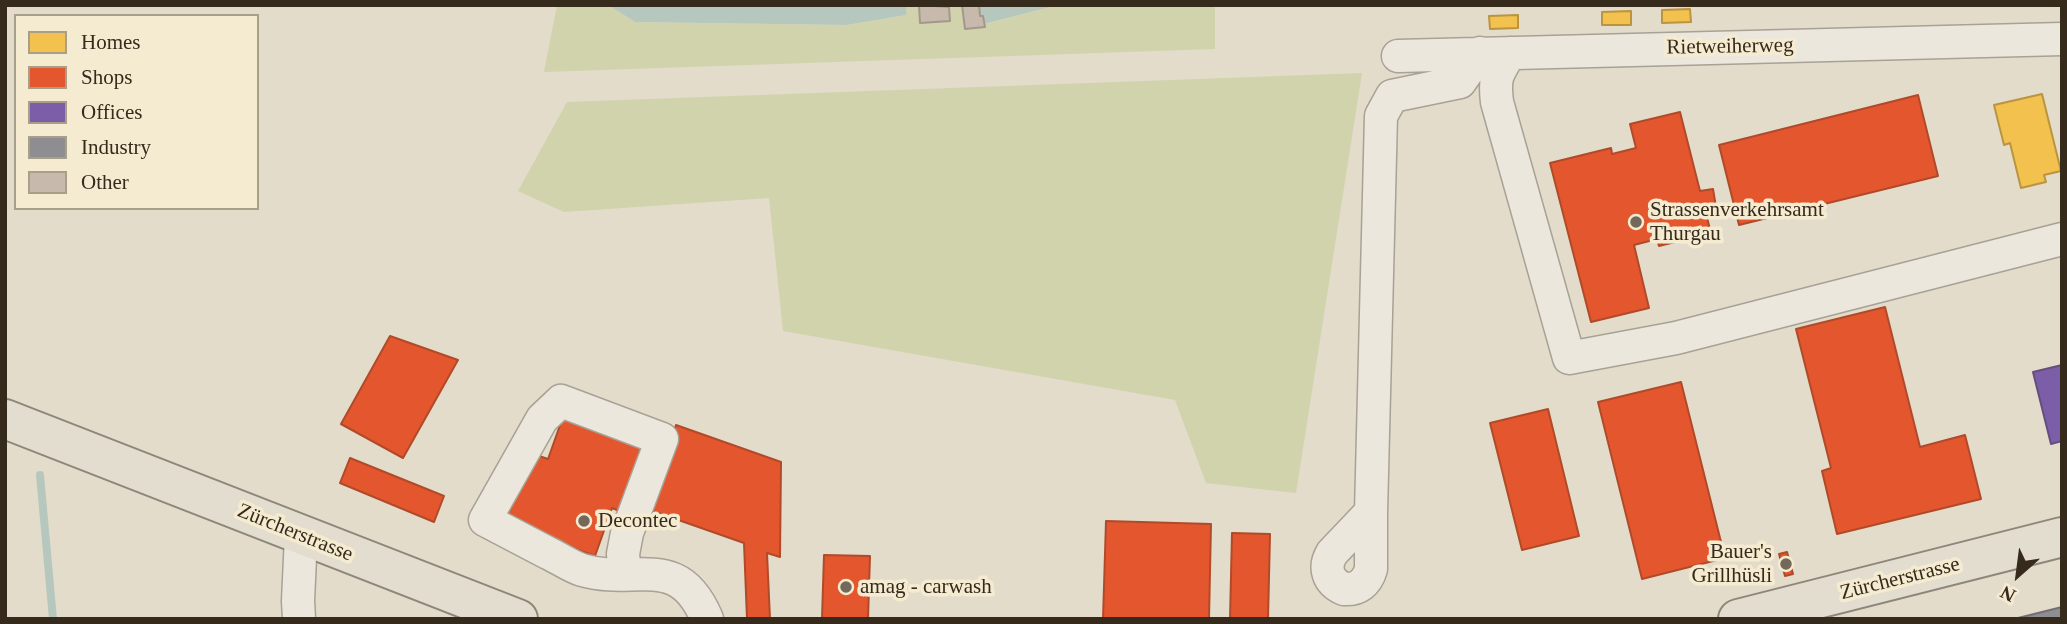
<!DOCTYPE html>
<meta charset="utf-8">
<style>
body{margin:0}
#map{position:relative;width:2067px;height:624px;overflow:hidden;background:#e3dccb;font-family:Georgia,serif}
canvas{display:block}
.frame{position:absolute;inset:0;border:7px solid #362a1d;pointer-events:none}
.legend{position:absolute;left:14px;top:14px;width:245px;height:196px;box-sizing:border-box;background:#f5ebd0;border:2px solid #a99e88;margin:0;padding:9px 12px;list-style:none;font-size:21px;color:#362a1d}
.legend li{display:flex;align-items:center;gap:14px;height:35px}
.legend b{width:35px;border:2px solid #a99e88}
.north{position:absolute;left:1983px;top:540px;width:70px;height:70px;-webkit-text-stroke:5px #f5ebd0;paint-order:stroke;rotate:208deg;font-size:19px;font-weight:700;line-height:28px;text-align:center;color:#362a1d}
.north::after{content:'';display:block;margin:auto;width:24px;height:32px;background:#362a1d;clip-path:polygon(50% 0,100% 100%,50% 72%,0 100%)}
</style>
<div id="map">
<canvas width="2067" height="624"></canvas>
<div class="frame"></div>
<ul class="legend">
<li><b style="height:19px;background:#f2c14e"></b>Homes</li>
<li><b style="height:19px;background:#e4572e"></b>Shops</li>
<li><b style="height:19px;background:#7b5ea7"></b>Offices</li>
<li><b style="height:19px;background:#8d8d92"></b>Industry</li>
<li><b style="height:19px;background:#c7baac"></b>Other</li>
</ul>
<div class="north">N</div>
</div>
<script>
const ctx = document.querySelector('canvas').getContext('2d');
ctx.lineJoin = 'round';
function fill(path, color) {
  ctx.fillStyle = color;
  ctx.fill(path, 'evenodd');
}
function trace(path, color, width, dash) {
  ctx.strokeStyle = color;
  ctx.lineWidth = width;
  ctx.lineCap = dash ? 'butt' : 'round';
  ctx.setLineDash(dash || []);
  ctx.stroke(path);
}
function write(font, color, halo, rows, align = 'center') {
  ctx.font = font + ' Georgia,serif';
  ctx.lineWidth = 7;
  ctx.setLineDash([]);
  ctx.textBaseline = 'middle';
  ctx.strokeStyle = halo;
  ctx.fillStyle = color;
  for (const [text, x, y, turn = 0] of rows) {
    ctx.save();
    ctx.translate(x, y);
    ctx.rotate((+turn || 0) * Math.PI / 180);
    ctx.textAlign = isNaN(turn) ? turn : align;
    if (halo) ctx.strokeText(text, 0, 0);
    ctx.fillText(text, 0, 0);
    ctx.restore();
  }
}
fill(new Path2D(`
 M 557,5 L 608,5 L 635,22 L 847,25 L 906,15 L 907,5 L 979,5 L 980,16 L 984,16 L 985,24 L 1058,5 L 1215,5 L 1215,49 L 544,72 Z
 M 1362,73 L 1296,493 L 1206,483 L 1175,400 L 783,331 L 769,198 L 564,212 L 518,191 L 567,102 Z`), '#d1d3ad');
fill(new Path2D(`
 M 608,5 L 907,5 L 906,15 L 847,25 L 635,22 Z
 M 979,5 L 1058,5 L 984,24 L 984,16 L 980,16 Z`), '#b6c8be');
const homes = new Path2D(`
 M 1690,9 L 1691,22 L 1662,23 L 1662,10 Z
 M 1631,11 L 1631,25 L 1602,25 L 1602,12 Z
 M 1518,15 L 1518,28 L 1490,29 L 1489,16 Z
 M 2042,94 L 2061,171 L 2044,175 L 2046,182 L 2021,188 L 2010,143 L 2004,145 L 1994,105 Z`);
fill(homes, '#f2c14e');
trace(homes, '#ba943f', 2);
const shops = new Path2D(`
 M 1918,95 L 1938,176 L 1739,225 L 1719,145 Z
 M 1680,112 L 1700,191 L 1713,189 L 1716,207 L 1705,210 L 1711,233 L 1659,246 L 1657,239 L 1634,245 L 1649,308 L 1591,322 L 1550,163 L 1611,148 L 1612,154 L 1636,148 L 1630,124 Z
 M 1885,307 L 1920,447 L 1965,435 L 1981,499 L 1837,534 L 1822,471 L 1831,468 L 1796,329 Z
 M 390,336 L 458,360 L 403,458 L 341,424 Z
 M 1681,382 L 1725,558 L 1642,579 L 1598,402 Z
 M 1548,409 L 1579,536 L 1522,550 L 1490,423 Z
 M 564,414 L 652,445 L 627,514 L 612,508 L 595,556 L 502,523 L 527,452 L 548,459 Z
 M 676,425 L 781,462 L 780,557 L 767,553 L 770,619 L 747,619 L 744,543 L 647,509 Z
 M 350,458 L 444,496 L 434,522 L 340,483 Z
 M 1106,521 L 1211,524 L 1209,619 L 1103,619 Z
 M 1232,533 L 1270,534 L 1268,619 L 1230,619 Z
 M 1787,552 L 1793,574 L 1785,576 L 1779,554 Z
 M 824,555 L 870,556 L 868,619 L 822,618 Z`);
fill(shops, '#e4572e');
trace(shops, '#b04a29', 2);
const offices = new Path2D(`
 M 2062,365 L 2062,441 L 2051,444 L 2033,372 Z`);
fill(offices, '#7b5ea7');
trace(offices, '#664e7e', 2);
const industry = new Path2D(`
 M 2062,607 L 2062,619 L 2014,619 Z`);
fill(industry, '#8d8d92');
trace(industry, '#736f6f', 2);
trace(new Path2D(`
 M 40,475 L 53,619`), '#b6c8be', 8);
const building = new Path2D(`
 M 919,5 L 949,7 L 950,21 L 920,23 Z
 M 962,5 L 979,5 L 980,16 L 983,16 L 985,27 L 965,29 Z`);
fill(building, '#c7baac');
trace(building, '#a3988b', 2);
const minor = new Path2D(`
 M 1510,53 C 1497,74 1494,77 1497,102 L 1569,358 L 1676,338 L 2062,239
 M 1398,56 L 2062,39
 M 1371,512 L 1371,569 C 1367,583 1358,590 1344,589 C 1328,582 1323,568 1332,553 L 1371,512 L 1381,116 L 1392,96 L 1460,82 L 1480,53
 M 625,574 L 623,554 L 627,533 L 662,439 L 561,401 L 542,419 L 485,520 C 506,531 527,542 548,553 C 559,558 570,566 582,570 C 636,586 678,550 707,619
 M 299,619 L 298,601 L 301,536`);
const major = new Path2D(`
 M 5,419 L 518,619
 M 1738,619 L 2062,537`);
trace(minor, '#a8a195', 35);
trace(major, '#8d867b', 42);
trace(minor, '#ebe7dd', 32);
trace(major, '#e2ddce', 38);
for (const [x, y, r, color] of [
 [1636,222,7,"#73685a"],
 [584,521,7,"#73685a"],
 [1786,564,7,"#73685a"],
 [846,587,7,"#73685a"]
]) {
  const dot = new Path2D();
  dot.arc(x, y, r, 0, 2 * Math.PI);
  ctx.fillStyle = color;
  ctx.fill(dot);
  trace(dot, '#f5ebd0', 2.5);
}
write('21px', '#362a1d', '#f5ebd0', [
 ["Rietweiherweg",1730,47,-1],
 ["Zürcherstrasse",295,533,22],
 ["Zürcherstrasse",1900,579,-14]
]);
write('21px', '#362a1d', '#f5ebd0', [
 ["Strassenverkehrsamt",1650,210],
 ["Thurgau",1650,234],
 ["Decontec",598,521],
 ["Bauer's",1772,552,"right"],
 ["Grillhüsli",1772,576,"right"],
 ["amag - carwash",860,587]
], 'left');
</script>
